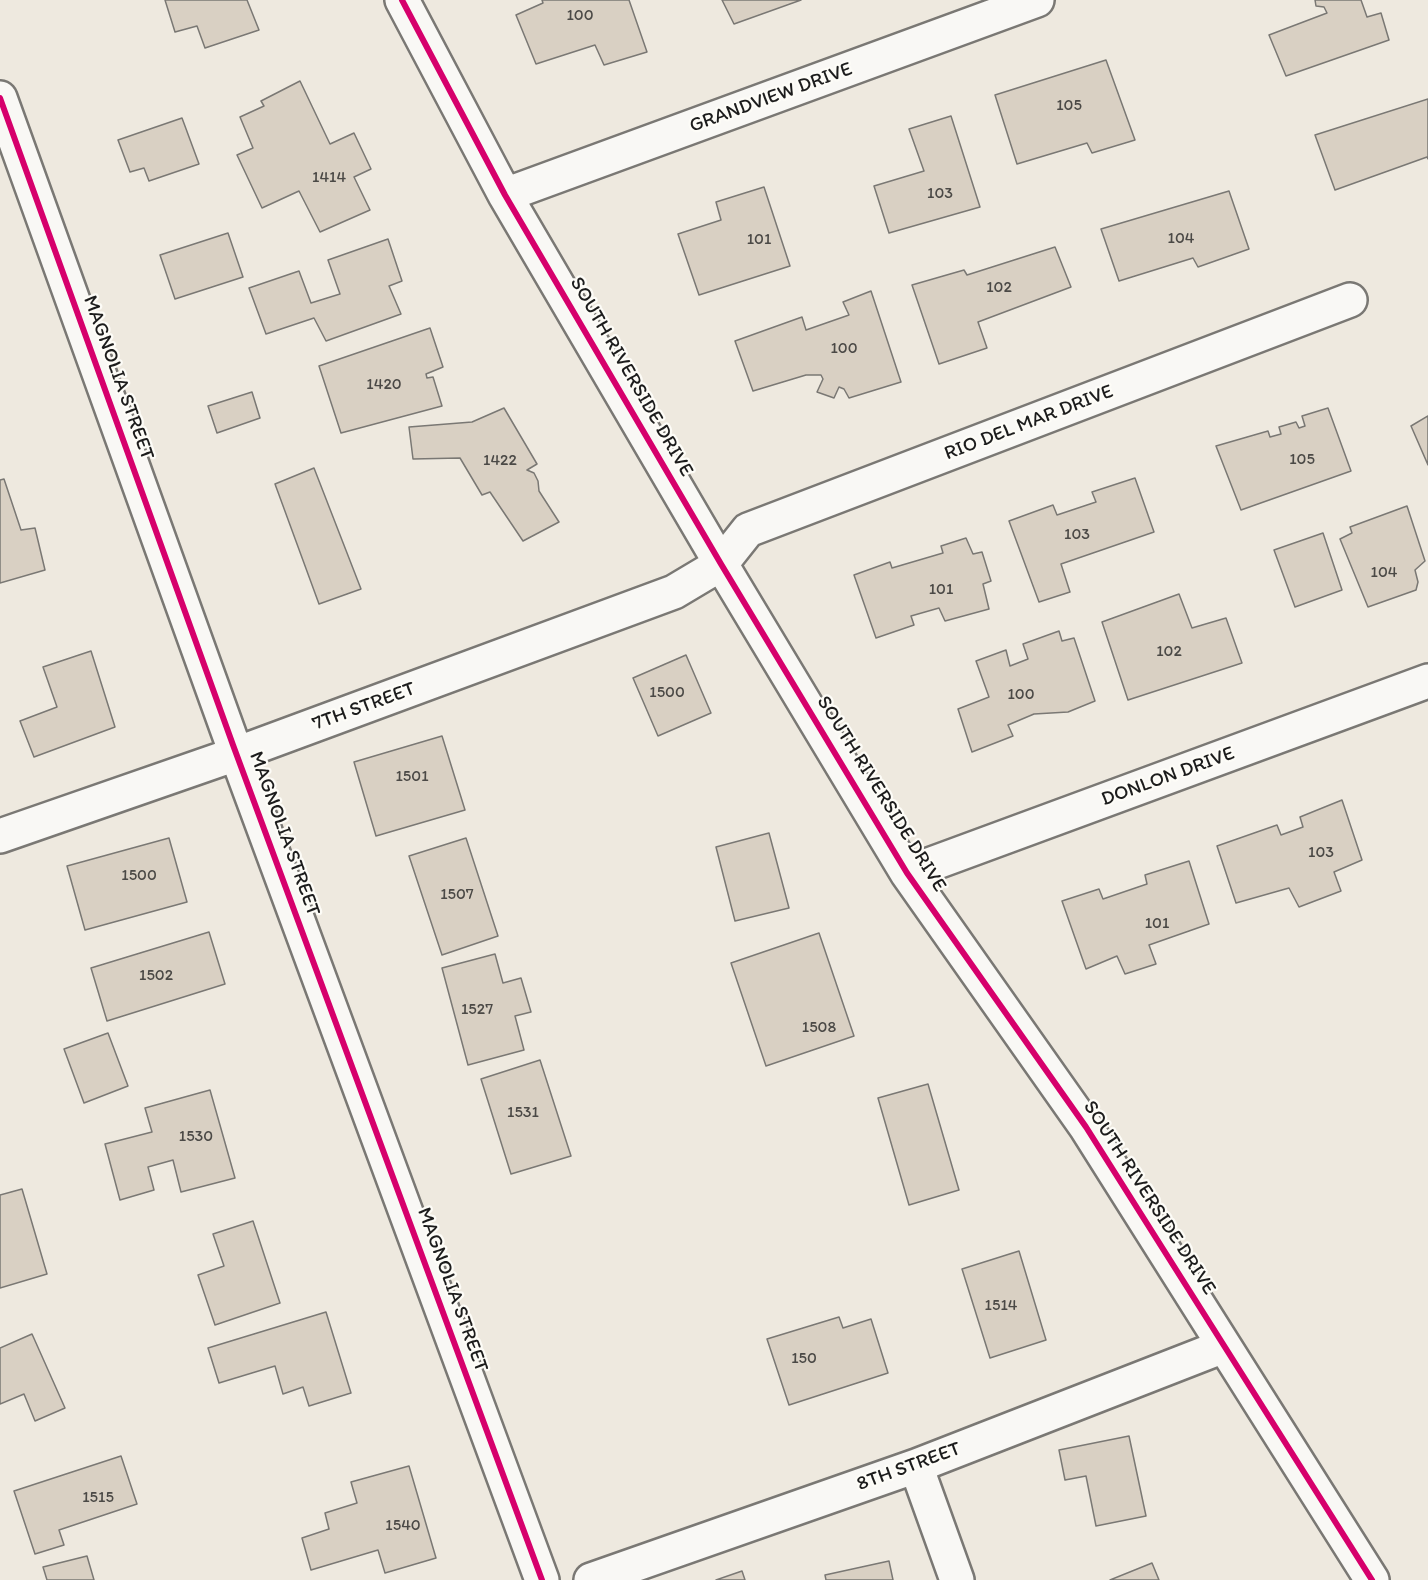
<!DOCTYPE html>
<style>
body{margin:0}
canvas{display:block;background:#eee9df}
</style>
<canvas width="1428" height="1580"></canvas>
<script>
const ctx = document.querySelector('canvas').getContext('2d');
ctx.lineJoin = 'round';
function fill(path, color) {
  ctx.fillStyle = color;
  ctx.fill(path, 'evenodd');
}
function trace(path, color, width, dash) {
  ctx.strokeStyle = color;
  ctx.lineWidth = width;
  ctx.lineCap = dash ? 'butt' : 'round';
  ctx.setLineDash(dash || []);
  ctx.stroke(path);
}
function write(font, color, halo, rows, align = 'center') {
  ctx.font = font + ' Itim,sans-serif';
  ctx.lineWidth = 4.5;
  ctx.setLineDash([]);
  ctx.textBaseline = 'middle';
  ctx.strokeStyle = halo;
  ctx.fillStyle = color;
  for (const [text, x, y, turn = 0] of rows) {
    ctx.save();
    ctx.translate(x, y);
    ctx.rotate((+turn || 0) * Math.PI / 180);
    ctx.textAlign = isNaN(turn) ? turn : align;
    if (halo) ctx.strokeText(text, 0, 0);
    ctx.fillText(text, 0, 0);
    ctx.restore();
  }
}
const building = new Path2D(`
 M 165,0 L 247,0 L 259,30 L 205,48 L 197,26 L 175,32 Z
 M 542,0 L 629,0 L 647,52 L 604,65 L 595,45 L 536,64 L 516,15 L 543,3 Z
 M 722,0 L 801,0 L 734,24 Z
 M 1315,0 L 1361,0 L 1367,17 L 1381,13 L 1389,40 L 1286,76 L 1269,35 L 1327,13 L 1324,7 L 1316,6 Z
 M 1106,60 L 1135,140 L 1092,153 L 1087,143 L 1017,164 L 995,95 Z
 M 300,81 L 330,144 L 354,133 L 371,169 L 354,177 L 370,210 L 320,232 L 299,191 L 262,208 L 237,155 L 253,148 L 240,117 L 264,106 L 261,101 Z
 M 1428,99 L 1428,159 L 1427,157 L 1335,190 L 1315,135 Z
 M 951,116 L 980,207 L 889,233 L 874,186 L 924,171 L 909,129 Z
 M 182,118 L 199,164 L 149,181 L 144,168 L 130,172 L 118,140 Z
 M 764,187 L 790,266 L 699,295 L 678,234 L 721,220 L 716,202 Z
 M 1229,191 L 1249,249 L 1198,267 L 1193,258 L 1119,281 L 1101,229 Z
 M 228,233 L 243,277 L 175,299 L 160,255 Z
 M 388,239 L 402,281 L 389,286 L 401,314 L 326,341 L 314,318 L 266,334 L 249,288 L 299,271 L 311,303 L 340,294 L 328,260 Z
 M 1055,247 L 1071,287 L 978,322 L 987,348 L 939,364 L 912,285 L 964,270 L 967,275 Z
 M 871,291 L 901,382 L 849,398 L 844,389 L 839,387 L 834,398 L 817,392 L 823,379 L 821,375 L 806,375 L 753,391 L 735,341 L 802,317 L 806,330 L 849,315 L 843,302 Z
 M 430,328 L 443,367 L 426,374 L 427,378 L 433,377 L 442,406 L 341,433 L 319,366 Z
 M 252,392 L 260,418 L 217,433 L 208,406 Z
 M 504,408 L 537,464 L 527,470 L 534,473 L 538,481 L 539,491 L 559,522 L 523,541 L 490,492 L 482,495 L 460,458 L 413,459 L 409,427 L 472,422 Z
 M 1328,408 L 1351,471 L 1241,510 L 1216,446 L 1268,431 L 1270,437 L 1281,434 L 1279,427 L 1296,422 L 1299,428 L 1305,426 L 1302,416 Z
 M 1428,416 L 1428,465 L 1411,426 Z
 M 314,468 L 361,589 L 319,604 L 275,484 Z
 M 1135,478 L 1154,532 L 1061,564 L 1070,592 L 1039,602 L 1009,521 L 1053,505 L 1057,515 L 1096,502 L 1092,492 Z
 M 4,479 L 21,530 L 35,528 L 45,570 L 0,583 L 0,480 Z
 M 1407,506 L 1425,561 L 1415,570 L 1418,582 L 1416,590 L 1368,607 L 1340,539 L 1352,533 L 1350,527 Z
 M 1323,533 L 1342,590 L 1295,607 L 1274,550 Z
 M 966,538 L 973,554 L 982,552 L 991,581 L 983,584 L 989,609 L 945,621 L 939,608 L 911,616 L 914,625 L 876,638 L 854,575 L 890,562 L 892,568 L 943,553 L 941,546 Z
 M 1179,594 L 1192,628 L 1226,618 L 1242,663 L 1128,700 L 1102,622 Z
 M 1059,631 L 1062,641 L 1074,638 L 1095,701 L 1068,712 L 1034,714 L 1008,725 L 1013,736 L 972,752 L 958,709 L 989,697 L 976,661 L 1006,650 L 1010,666 L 1028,659 L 1023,644 Z
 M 91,651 L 115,727 L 34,757 L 20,721 L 57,707 L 43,667 Z
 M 686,655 L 711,713 L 658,736 L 633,678 Z
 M 442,736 L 465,810 L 376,836 L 354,762 Z
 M 1342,800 L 1362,860 L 1334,872 L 1341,891 L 1299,907 L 1289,888 L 1236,903 L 1217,846 L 1277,825 L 1281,835 L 1303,827 L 1300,817 Z
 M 769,833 L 789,908 L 735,921 L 716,847 Z
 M 169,838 L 187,902 L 85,930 L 67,866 Z
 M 466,838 L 498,936 L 442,955 L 409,856 Z
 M 1189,861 L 1209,924 L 1149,945 L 1156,964 L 1125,974 L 1117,956 L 1086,969 L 1062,901 L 1099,889 L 1103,899 L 1147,884 L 1145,875 Z
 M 209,932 L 225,984 L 107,1021 L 91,968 Z
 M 819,933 L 854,1036 L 766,1066 L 731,963 Z
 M 495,954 L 503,983 L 521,978 L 531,1012 L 515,1016 L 524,1050 L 468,1065 L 442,968 Z
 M 108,1033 L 128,1086 L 84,1103 L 64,1049 Z
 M 540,1060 L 571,1156 L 511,1174 L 481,1079 Z
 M 928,1084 L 959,1190 L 909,1205 L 878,1098 Z
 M 210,1090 L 235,1178 L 181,1192 L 173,1160 L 148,1167 L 154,1190 L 120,1200 L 105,1144 L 152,1132 L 145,1108 Z
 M 22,1189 L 47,1274 L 0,1288 L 0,1195 Z
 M 253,1221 L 280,1303 L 215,1325 L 198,1275 L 224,1266 L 213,1234 Z
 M 1019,1251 L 1046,1340 L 990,1358 L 962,1269 Z
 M 326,1312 L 351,1393 L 309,1406 L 303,1387 L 283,1394 L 275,1366 L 219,1383 L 208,1348 Z
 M 839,1317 L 843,1328 L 871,1319 L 888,1373 L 789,1405 L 767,1339 Z
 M 32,1334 L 65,1408 L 35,1421 L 24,1394 L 0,1404 L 0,1348 Z
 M 1129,1436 L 1146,1516 L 1096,1526 L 1086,1476 L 1065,1480 L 1059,1450 Z
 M 121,1456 L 137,1504 L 59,1530 L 64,1545 L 35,1554 L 14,1491 Z
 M 409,1466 L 436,1558 L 385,1573 L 378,1550 L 311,1570 L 302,1538 L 329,1529 L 325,1513 L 357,1503 L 351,1482 Z
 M 87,1556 L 94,1580 L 47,1580 L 43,1567 Z
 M 889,1561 L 893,1580 L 826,1580 L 825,1575 Z
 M 1152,1563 L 1159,1580 L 1110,1580 Z
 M 742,1571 L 745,1580 L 716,1580 Z`);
fill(building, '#d9d0c3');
trace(building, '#7a7874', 1.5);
const minor = new Path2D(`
 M 402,0 L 505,195 L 721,564 L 907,873 L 1086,1127 L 1372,1580
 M 0,98 L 233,745 L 542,1580
 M 505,195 L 1037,0
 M 0,836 L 236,754 L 674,592 L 721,564 L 748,530 L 1350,300
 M 907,873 L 1428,681
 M 916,1466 L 957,1580
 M 591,1580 L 916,1466 L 1224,1346`);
trace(minor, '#7a7874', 38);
trace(minor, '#f9f8f5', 33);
trace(new Path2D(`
 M 402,0 L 505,195 L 721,564 L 907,873 L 1086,1127 L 1372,1580
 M 0,98 L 233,745 L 542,1580`), '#d6006c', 6);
write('16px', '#4b4946', null, [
 ["100",580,16],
 ["105",1069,106],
 ["1414",329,178],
 ["103",940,194],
 ["104",1181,239],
 ["101",759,240],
 ["102",999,288],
 ["100",844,349],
 ["1420",384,385],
 ["105",1302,460],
 ["1422",500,461],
 ["103",1077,535],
 ["104",1384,573],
 ["101",941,590],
 ["102",1169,652],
 ["1500",667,693],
 ["100",1021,695],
 ["1501",412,777],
 ["103",1321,853],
 ["1500",139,876],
 ["1507",457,895],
 ["101",1157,924],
 ["1502",156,976],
 ["1527",477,1010],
 ["1508",819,1028],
 ["1531",523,1113],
 ["1530",196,1137],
 ["1514",1001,1306],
 ["150",804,1359],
 ["1515",98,1498],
 ["1540",403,1526]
]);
write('20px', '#1c1c1c', '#fdfcf7', [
 ["GRANDVIEW DRIVE",771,98,-20],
 ["SOUTH RIVERSIDE DRIVE",631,377,60],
 ["MAGNOLIA STREET",118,378,70],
 ["RIO DEL MAR DRIVE",1029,423,-21],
 ["7TH STREET",364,707,-20],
 ["DONLON DRIVE",1168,777,-20],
 ["SOUTH RIVERSIDE DRIVE",881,794,58],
 ["MAGNOLIA STREET",284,834,70],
 ["SOUTH RIVERSIDE DRIVE",1149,1198,57],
 ["MAGNOLIA STREET",452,1290,70],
 ["8TH STREET",909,1467,-20]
]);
</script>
